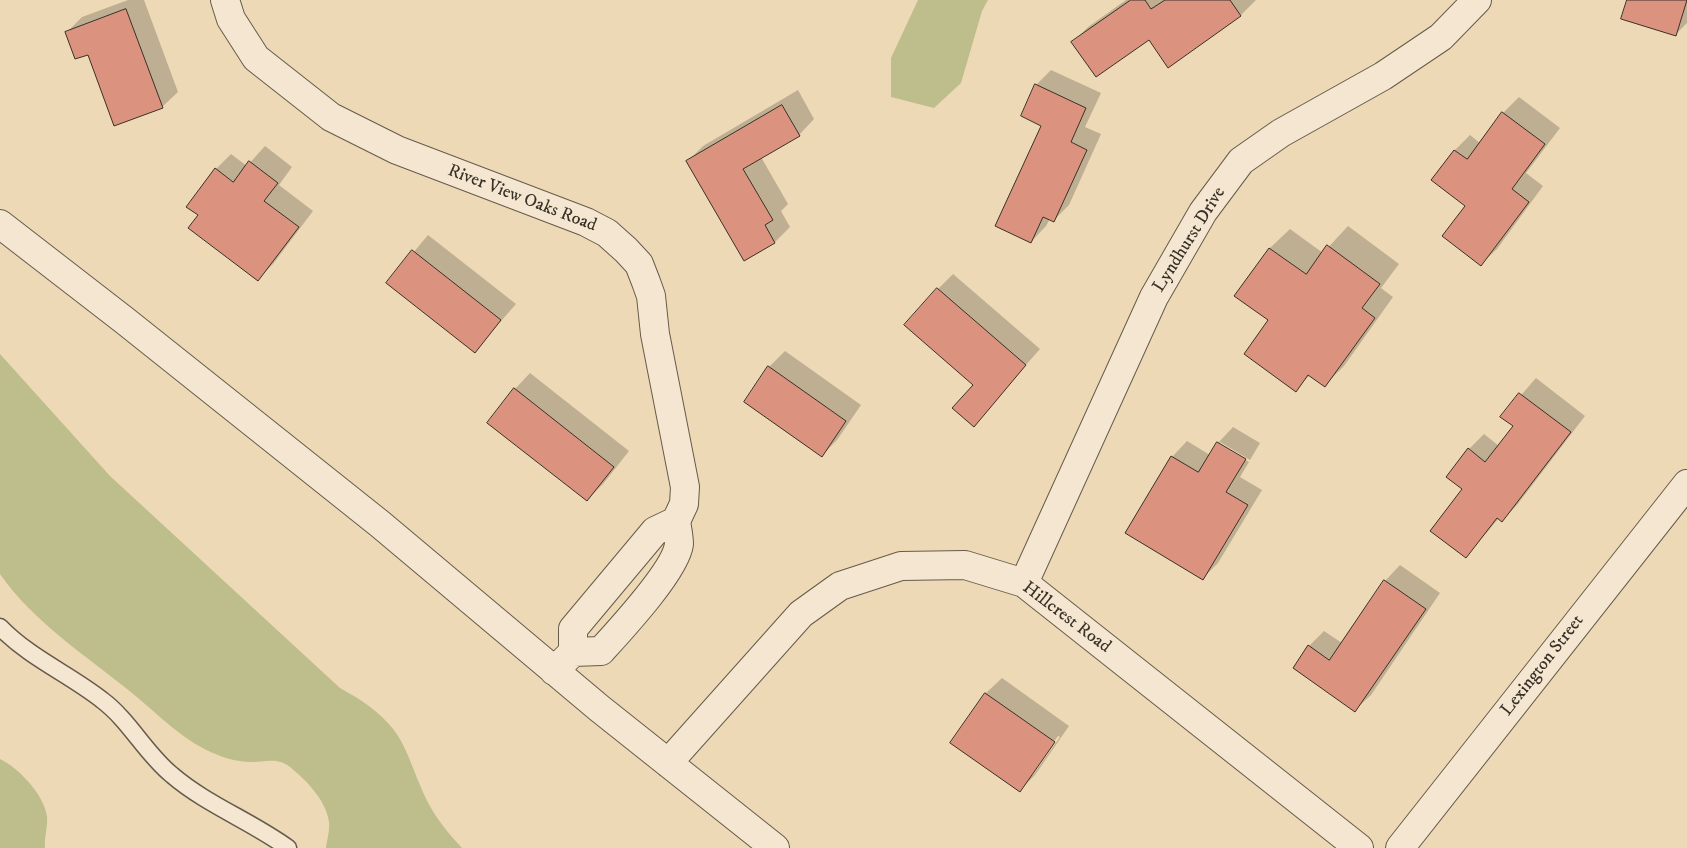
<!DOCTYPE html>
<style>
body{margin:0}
canvas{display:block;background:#eed9b6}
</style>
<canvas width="1687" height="848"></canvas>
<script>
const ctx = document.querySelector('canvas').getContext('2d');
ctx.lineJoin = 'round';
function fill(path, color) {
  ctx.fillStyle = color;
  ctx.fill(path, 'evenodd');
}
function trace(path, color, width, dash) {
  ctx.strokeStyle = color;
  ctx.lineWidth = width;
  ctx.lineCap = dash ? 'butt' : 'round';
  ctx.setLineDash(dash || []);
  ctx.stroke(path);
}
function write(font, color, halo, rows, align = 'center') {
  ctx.font = font + ' "IM FELL DW Pica",serif';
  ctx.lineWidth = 5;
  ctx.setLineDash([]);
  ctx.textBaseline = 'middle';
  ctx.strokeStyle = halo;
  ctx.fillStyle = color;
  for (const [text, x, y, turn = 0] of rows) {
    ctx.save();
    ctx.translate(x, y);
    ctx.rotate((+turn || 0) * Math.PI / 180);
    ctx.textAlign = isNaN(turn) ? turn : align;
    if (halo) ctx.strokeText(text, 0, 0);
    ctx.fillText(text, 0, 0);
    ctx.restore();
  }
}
fill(new Path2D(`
 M 918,0 L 988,0 L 982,11 L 961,83 L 934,108 L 891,97 L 891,58 Z
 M 0,354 L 110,476 L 340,688 C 360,699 379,711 394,730 C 406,746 412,767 420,785 C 429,809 444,829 462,848 L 326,848 C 327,839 330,831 329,822 C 326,800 306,780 290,767 C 277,757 266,762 251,762 C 240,762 227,759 218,755 C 185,743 158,714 132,693 C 88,657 33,622 0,574 Z
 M 0,759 C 19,768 44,795 47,816 C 48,827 44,837 45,848 L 0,848 Z`), '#bdbe8b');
fill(new Path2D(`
 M 128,0 L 144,0 L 178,92 L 162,107 L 89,53 L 67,32 L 82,17 Z
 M 1126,0 L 1256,0 L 1241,15 L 1168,66 L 1149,39 L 1073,42 L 1088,27 Z
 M 1629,0 L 1687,0 L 1687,23 L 1675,35 Z
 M 1051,70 L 1101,93 L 1085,127 L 1101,134 L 1069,205 L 1054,220 L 1050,219 L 1046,226 L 1031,242 L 1043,125 L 1036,85 Z
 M 798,90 L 814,119 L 799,135 L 761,157 L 788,204 L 781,211 L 790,227 L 775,242 L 745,260 L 688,161 L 703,146 Z
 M 1519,97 L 1560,128 L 1526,173 L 1543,186 L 1497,249 L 1481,264 L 1467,205 L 1433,180 L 1455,150 L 1470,135 L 1480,143 L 1503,113 Z
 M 265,146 L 292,167 L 279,185 L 313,211 L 273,264 L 258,279 L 199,215 L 216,169 L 231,154 L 247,166 Z
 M 1348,226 L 1399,264 L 1381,288 L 1393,297 L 1344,366 L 1325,385 L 1310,375 L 1295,390 L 1270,320 L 1236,295 L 1270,248 L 1290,229 L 1323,253 Z
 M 428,235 L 516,304 L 474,352 L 388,283 Z
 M 953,274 L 1040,349 L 973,425 L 974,385 L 938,289 Z
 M 785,351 L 861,405 L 837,440 L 822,455 L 746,401 L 769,367 Z
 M 530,373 L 629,451 L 603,484 L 587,500 L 515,389 Z
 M 1536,378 L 1585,416 L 1517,505 L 1502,521 L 1499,518 L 1466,557 L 1464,489 L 1469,449 L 1484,434 L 1499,446 L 1514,426 L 1502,417 Z
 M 1233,427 L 1260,443 L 1250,460 L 1220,442 L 1220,445 L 1249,462 L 1240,477 L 1262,490 L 1218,563 L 1203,578 L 1172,457 L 1187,441 L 1210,455 L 1218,443 Z
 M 1400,565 L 1440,593 L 1371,695 L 1355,710 L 1309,646 L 1324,631 L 1342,643 L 1385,581 Z
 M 1002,678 L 1069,726 L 1035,775 L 1019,791 L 952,743 L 986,693 ZM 1058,736 L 1060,737 L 1033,775 L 1030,775 Z`), '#0003');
const building = new Path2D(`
 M 1131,0 L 1145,0 L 1151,9 L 1165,0 L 1230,0 L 1241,16 L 1168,68 L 1149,40 L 1096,77 L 1071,42 Z
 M 1627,0 L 1687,0 L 1676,36 L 1621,19 Z
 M 126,9 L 163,108 L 114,126 L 88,55 L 75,59 L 65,32 Z
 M 1035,84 L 1086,108 L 1071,142 L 1087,150 L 1054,222 L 1043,217 L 1031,243 L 995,226 L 1041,126 L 1021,116 Z
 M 782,105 L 800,136 L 743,169 L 773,220 L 765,225 L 775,243 L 744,261 L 686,161 Z
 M 1502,112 L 1545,144 L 1512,189 L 1529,202 L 1481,266 L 1442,236 L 1465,206 L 1431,180 L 1454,150 L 1467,159 Z
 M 249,161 L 278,183 L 264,201 L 299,227 L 258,281 L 188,228 L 198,215 L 186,207 L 215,168 L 233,182 Z
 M 1327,245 L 1380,284 L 1362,308 L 1375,318 L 1325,387 L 1308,375 L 1296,392 L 1244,354 L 1268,320 L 1234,296 L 1269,248 L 1306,274 Z
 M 412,250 L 501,320 L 475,353 L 386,283 Z
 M 937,288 L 1026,365 L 974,427 L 952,408 L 973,385 L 904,325 Z
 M 768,366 L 846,421 L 822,457 L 744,402 Z
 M 514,388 L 614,467 L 587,501 L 487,423 Z
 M 1519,393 L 1571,432 L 1502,522 L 1497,518 L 1466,558 L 1430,531 L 1462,489 L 1446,477 L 1468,448 L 1485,462 L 1513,426 L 1500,417 Z
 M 1217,442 L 1246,459 L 1226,492 L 1248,505 L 1203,580 L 1125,533 L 1171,456 L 1198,472 Z
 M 1384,580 L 1426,609 L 1355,712 L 1293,668 L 1308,645 L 1329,660 Z
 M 985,693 L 1055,742 L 1020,792 L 950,743 Z`);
fill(building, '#db937f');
trace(building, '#393127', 1);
const service = new Path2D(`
 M 0,627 C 30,658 69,674 102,700 C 130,721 145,753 172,775 C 207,805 251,821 288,848`);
const minor = new Path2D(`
 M 225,0 L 231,19 L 256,58 L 331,117 L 397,150 L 586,222 L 607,233 L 626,250 L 639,264 L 646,282 L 651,296 L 655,334 L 685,487 L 684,504 L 676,521
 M 0,224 L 124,320 L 380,524 L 599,708 L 775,848
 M 1024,583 L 1154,297 L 1203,212 L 1241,161 L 1281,133 L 1383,76 L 1441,37 L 1477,0
 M 554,671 L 573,652 L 573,629 L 655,531 L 676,521 C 677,528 679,537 679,544 C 676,570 620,630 601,651 L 573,652
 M 668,763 L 801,614 L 840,586 L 901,566 L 965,565 L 1024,583 L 1359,848
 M 1400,848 L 1687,484`);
trace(service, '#665b4b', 19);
trace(minor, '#665b4b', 30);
trace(service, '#f4e6d0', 16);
trace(minor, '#f4e6d0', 28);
write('18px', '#393127', '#f4e6d0', [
 ["River View Oaks Road",522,199,21],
 ["Lyndhurst Drive",1190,240,-58],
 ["Hillcrest Road",1066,618,37],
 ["Lexington Street",1543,666,-52]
]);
</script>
